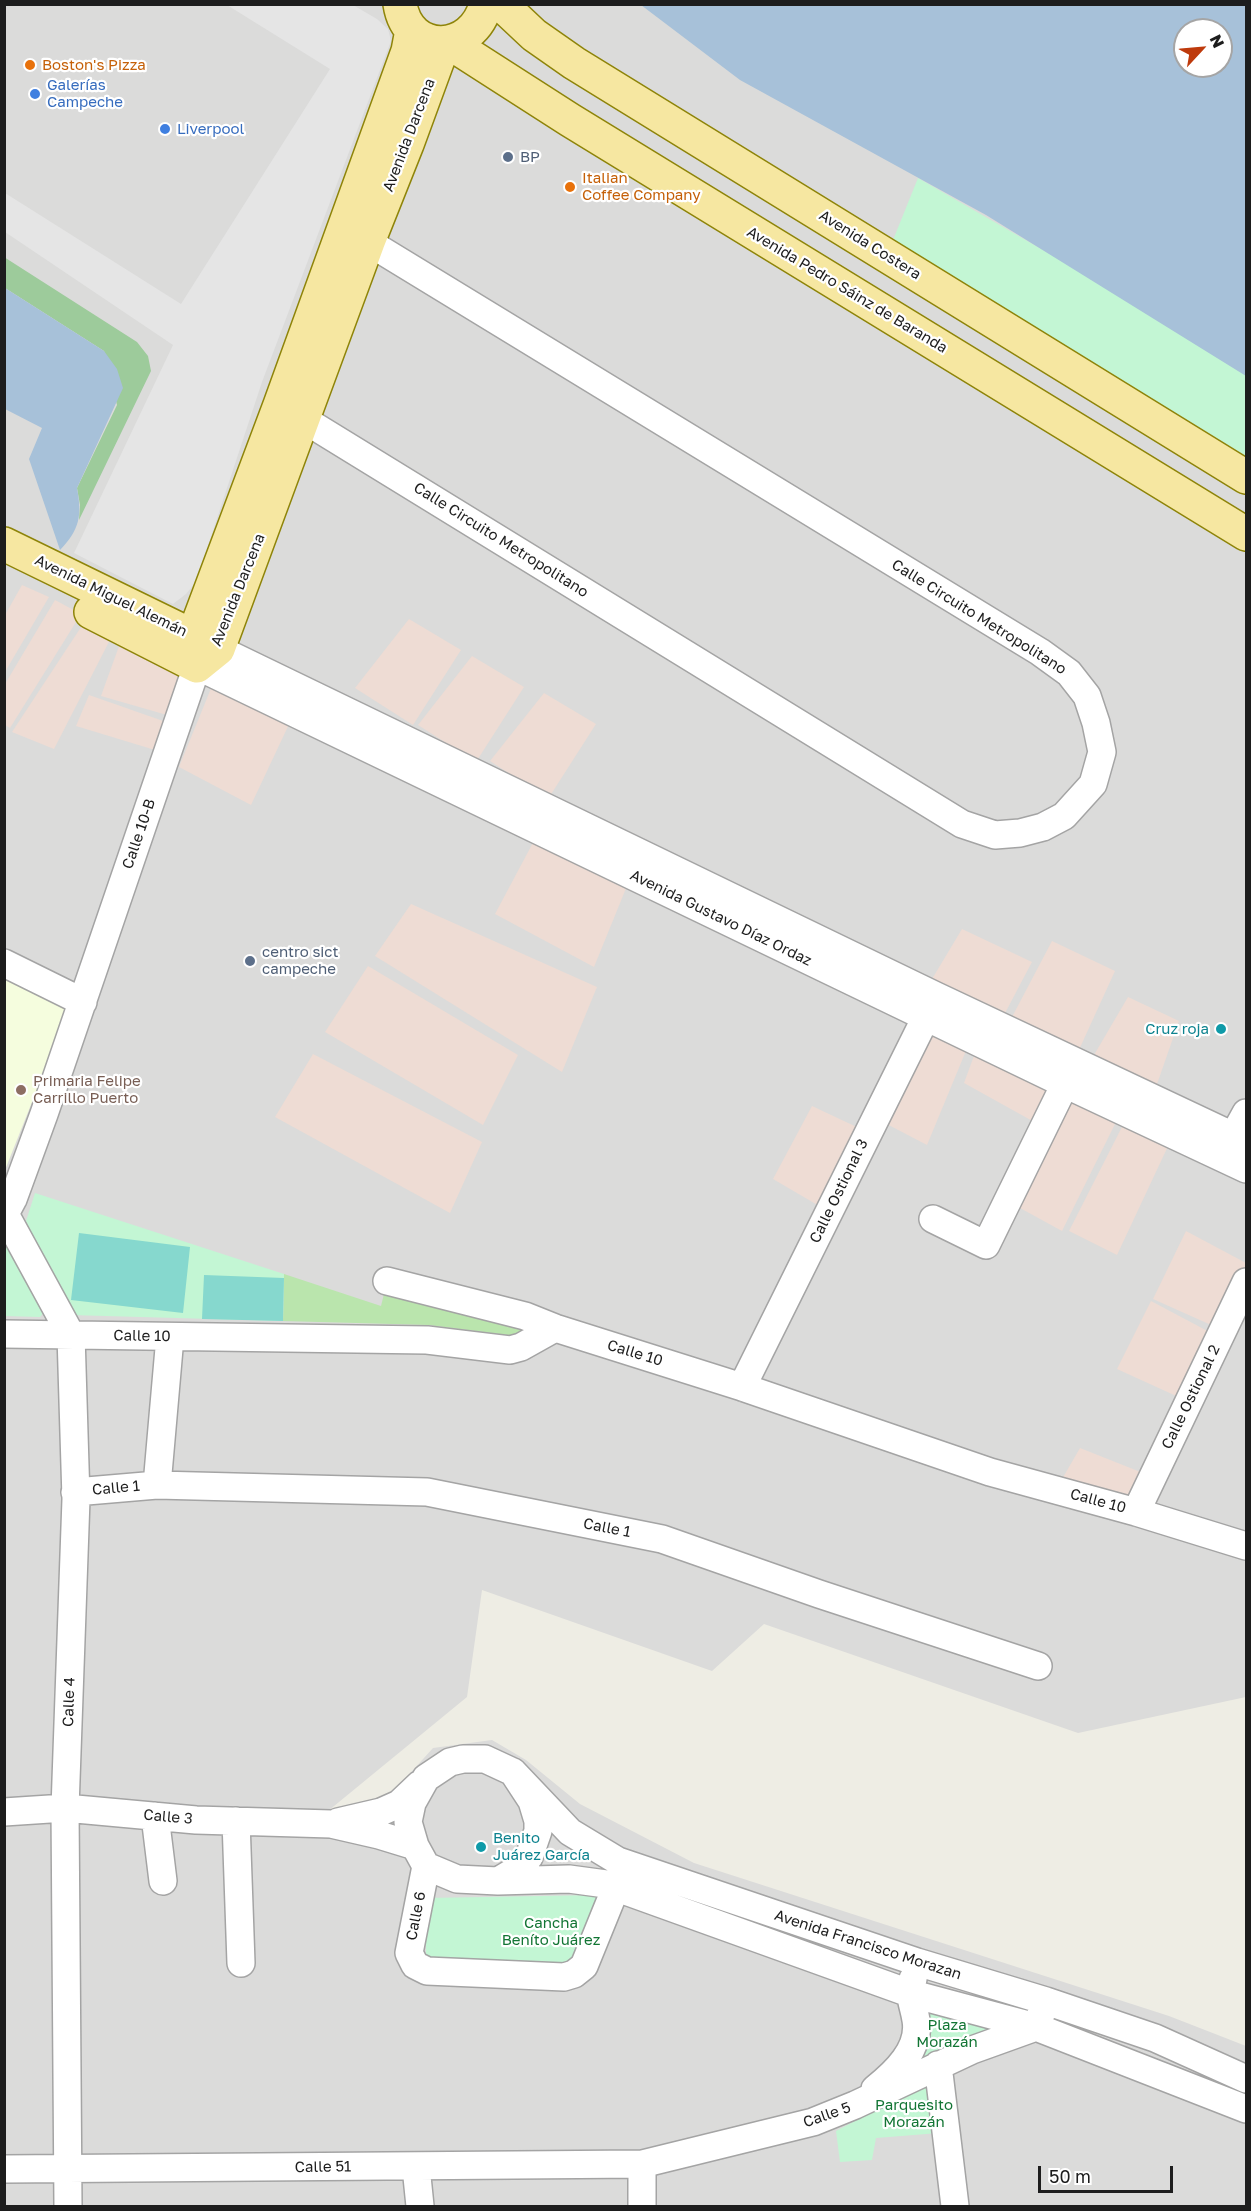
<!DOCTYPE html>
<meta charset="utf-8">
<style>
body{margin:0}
#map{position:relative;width:1251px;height:2211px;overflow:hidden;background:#eeede4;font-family:"Golos Text",sans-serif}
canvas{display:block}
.frame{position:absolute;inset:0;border:6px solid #1d1d1d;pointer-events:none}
.north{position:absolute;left:1173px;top:18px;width:60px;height:60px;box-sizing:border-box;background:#fff;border:2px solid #a5a5a5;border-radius:50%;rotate:64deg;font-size:16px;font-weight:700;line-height:24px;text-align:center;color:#1d1d1d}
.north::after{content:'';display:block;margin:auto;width:21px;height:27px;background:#be3a0c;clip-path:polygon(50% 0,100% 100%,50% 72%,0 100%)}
.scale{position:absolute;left:1038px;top:2166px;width:135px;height:27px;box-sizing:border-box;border:3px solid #1d1d1d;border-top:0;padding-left:8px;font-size:18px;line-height:21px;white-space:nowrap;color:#1d1d1d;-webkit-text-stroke:4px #fff;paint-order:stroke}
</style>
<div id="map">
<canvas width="1251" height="2211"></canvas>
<div class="frame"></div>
<div class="north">N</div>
<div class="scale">50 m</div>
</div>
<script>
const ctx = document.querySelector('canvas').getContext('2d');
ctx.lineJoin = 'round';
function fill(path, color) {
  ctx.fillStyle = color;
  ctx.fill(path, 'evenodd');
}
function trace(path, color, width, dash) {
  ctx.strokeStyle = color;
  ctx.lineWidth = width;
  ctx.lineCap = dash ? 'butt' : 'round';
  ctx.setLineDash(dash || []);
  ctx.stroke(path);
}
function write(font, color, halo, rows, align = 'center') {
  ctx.font = font + ' "Golos Text",sans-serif';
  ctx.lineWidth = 4.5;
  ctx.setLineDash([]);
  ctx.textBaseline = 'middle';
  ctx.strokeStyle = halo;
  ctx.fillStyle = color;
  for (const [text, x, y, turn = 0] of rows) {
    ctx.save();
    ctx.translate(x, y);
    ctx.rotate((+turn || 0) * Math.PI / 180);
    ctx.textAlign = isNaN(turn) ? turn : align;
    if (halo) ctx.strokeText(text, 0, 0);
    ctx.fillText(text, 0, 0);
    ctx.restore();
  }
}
fill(new Path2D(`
 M 5,5 L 1097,5 L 1185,66 L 1246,93 L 1246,1697 L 1078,1733 L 764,1624 L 712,1671 L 482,1590 L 467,1697 L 328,1811 L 385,1801 L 433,1748 L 492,1740 L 526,1760 L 580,1804 L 694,1863 L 1169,2016 L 1246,2046 L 1246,2206 L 5,2206 Z`), '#dbdbda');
fill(new Path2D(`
 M 22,585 L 49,597 L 5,672 L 5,615 Z
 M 55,600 L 81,614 L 10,728 L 5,725 L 5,684 Z
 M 87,618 L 113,634 L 54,749 L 12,732 Z
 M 409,619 L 461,650 L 413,725 L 355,688 Z
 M 123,635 L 186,668 L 167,715 L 101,696 Z
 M 472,656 L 524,687 L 476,762 L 418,725 Z
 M 214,681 L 292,718 L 251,805 L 179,767 Z
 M 544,693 L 596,724 L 548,799 L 490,761 Z
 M 89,695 L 166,722 L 155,750 L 76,726 Z
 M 536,837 L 629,881 L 594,967 L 495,914 Z
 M 411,904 L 597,987 L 562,1072 L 375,956 Z
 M 962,929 L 1032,962 L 1004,1015 L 929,984 Z
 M 1052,941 L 1115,971 L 1078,1052 L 1012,1017 Z
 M 368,966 L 518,1055 L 483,1125 L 325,1032 Z
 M 1128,997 L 1179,1021 L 1156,1087 L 1094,1055 Z
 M 929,1030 L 968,1046 L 927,1145 L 881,1121 Z
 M 975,1053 L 1051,1087 L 1036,1123 L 964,1083 Z
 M 313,1054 L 482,1142 L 450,1213 L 275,1117 Z
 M 1070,1098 L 1118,1118 L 1062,1231 L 1020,1208 Z
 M 812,1106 L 863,1130 L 826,1210 L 773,1179 Z
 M 1126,1119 L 1170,1142 L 1117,1255 L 1069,1231 Z
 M 1186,1231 L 1246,1263 L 1246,1273 L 1220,1329 L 1153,1299 Z
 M 1151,1301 L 1215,1335 L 1185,1400 L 1117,1369 Z
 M 1080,1448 L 1148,1475 L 1133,1507 L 1058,1486 Z`), '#eedcd4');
fill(new Path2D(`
 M 5,974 L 69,1009 L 5,1170 Z`), '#f5fdde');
fill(new Path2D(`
 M 284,1274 L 381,1306 L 386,1286 L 539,1326 L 523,1337 L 429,1325 L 283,1321 Z`), '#bae5ad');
fill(new Path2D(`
 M 4,257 L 137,342 L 148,356 L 151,371 L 79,520 L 80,505 L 77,488 L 117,405 L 104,351 L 5,288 Z`), '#9dcb9b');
fill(new Path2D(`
 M 918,178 L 1246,367 L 1246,456 L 893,240 Z
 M 35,1193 L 284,1274 L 283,1321 L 70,1315 L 26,1221 Z
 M 10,1239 L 47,1309 L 40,1317 L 5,1316 L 5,1247 Z
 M 599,1895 L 577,1966 L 426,1962 L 426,1898 Z
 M 926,2007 L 987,2029 L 985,2036 L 912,2069 Z
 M 933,2080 L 939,2133 L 876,2138 L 872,2160 L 840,2162 L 836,2131 Z`), '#c3f6d4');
fill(new Path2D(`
 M 79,1233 L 190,1247 L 183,1313 L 71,1300 Z
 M 204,1275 L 284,1278 L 283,1321 L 202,1319 Z`), '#86d8ce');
fill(new Path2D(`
 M 227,5 L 353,5 L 377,19 L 388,29 L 391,41 L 262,382 L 196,582 L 186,594 L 173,604 L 74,553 L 173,345 L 5,232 L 5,193 L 181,304 L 330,69 Z`), '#e5e5e5');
fill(new Path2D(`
 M 641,5 L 1246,5 L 1246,376 L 986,215 L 740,80 ZM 1185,30 L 1221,30 L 1221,66 L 1185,66 Z
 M 5,288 L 104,351 L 117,369 L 123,388 L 77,488 C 82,516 80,529 60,550 L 29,459 L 42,428 L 5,409 Z`), '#a7c1d9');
const minor = new Path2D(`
 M 285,408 L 962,824 L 995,835 L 1020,833 L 1043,827 L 1064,816 L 1093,784 L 1102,752 L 1096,723 L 1087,696 L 1069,673 L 1040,652 L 368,242
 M 218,649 L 936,996 L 1246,1142
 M 4,963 L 83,1002
 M 1225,1151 L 1246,1113
 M 933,1219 L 986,1245 L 1065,1084
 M 387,1281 L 525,1316 L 555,1328 L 742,1387 L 990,1472 L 1136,1512 L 1246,1546
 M 4,1334 L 427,1340 L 510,1350 L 521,1347 L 555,1328
 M 742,1387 L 934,1001
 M 157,1485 L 170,1337
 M 75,1492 L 157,1485 L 427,1492 L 662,1539 L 819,1594 L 1038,1666
 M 1136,1512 L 1246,1282
 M 463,1759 L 485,1759 L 513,1772 L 532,1801 L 538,1821 L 538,1831 L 529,1857 L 513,1872 L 498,1881 L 457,1879 L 426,1866 L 415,1846 L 408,1822 L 412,1803 L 426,1778 L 450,1762 Z
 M 513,1772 L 570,1832 L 618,1861 L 917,1962 L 1046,2001 L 1155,2038 L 1246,2079
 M 4,1812 L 65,1808 L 196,1820 L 331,1824 L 379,1835 L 415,1846
 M 155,1816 L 163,1881
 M 236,1821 L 241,1963
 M 338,1822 L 381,1812 L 399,1804 L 419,1785
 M 426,1866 L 409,1953 L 415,1965 L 427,1971 L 564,1977 L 574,1974 L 584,1966 L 623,1870
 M 498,1881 L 569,1879 L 606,1884 L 909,1993 L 1036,2027 L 1246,2109
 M 938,2065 L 955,2206
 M 875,2089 C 895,2073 921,2049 916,2020 C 913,2002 908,1998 913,1979
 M 642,2164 L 642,2206
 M 416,2167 L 420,2206
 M 4,2169 L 642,2164 L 813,2122 L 855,2105 L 972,2050 L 1036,2027 L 1046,2001
 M 68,2206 L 65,1808 L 76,1499 L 71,1335 L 5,1214 L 13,1199 L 44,1114 L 197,666 L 1065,1084 L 1246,1169`);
const major = new Path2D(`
 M 400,4 C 408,56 473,55 486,4
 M 501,4 L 534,35 L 574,63 L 1246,477
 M 450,43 L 570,120 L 1246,534
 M 4,544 L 211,645
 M 91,612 L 197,666
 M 197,666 L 193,637 L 280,405 L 408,51 L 412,30
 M 197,666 L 218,649 L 368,242 L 407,144 L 444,43`);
trace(minor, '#a4a4a4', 30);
trace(major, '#8e8409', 36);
trace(minor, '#fff', 27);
trace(major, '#f6e7a1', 33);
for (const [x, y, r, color] of [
 [30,65,6,"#e8710a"],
 [35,94,6,"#3f7fe0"],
 [165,129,6,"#3f7fe0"],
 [508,157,6,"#5c6f8a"],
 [570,187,6,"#e8710a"],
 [250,961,6,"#5c6f8a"],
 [1221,1029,6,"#0f9aa8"],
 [21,1090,6,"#8d6e63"],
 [481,1847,6,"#0f9aa8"]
]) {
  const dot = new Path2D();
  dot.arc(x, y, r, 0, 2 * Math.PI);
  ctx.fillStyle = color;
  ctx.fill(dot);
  trace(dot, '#fff', 2);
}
write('15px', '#c56008', '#fff', [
 ["Boston's Pizza",42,65],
 ["Italian",582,178],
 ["Coffee Company",582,195]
], 'left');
write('15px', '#366cbe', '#fff', [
 ["Galerías",47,85],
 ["Campeche",47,102],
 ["Liverpool",177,129]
], 'left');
write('15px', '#1d1d1d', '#fff', [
 ["Avenida Darcena",409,135,-69],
 ["Avenida Costera",870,245,32],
 ["Avenida Pedro Sáinz de Baranda",847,290,31],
 ["Calle Circuito Metropolitano",501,540,32],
 ["Avenida Darcena",238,590,-68],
 ["Avenida Miguel Alemán",111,596,26],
 ["Calle Circuito Metropolitano",979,617,32],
 ["Calle 10-B",139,834,-71],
 ["Avenida Gustavo Díaz Ordaz",721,918,26],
 ["Calle Ostional 3",839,1191,-64],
 ["Calle 10",142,1336,1],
 ["Calle 10",635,1353,17],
 ["Calle Ostional 2",1191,1397,-64],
 ["Calle 1",116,1488,-5],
 ["Calle 10",1098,1501,15],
 ["Calle 1",607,1528,11],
 ["Calle 4",69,1702,-88],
 ["Calle 3",168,1817,5],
 ["Calle 6",416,1916,-79],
 ["Avenida Francisco Morazan",868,1945,18],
 ["Calle 5",827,2115,-19],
 ["Calle 51",323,2167,-1]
]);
write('15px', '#4e5e75', '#fff', [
 ["BP",520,157],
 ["centro sict",262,952],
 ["campeche",262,969]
], 'left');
write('15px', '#0d838f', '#fff', [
 ["Cruz roja",1209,1029],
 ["Benito",493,1838,"left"],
 ["Juárez García",493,1855,"left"]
], 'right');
write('15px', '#785e54', '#fff', [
 ["Primaria Felipe",33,1081],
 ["Carrillo Puerto",33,1098]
], 'left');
write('15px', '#127534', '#fff', [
 ["Cancha",551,1923],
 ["Beníto Juárez",551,1940],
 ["Plaza",947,2025],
 ["Morazán",947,2042],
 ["Parquesito",914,2105],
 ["Morazán",914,2122]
]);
</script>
